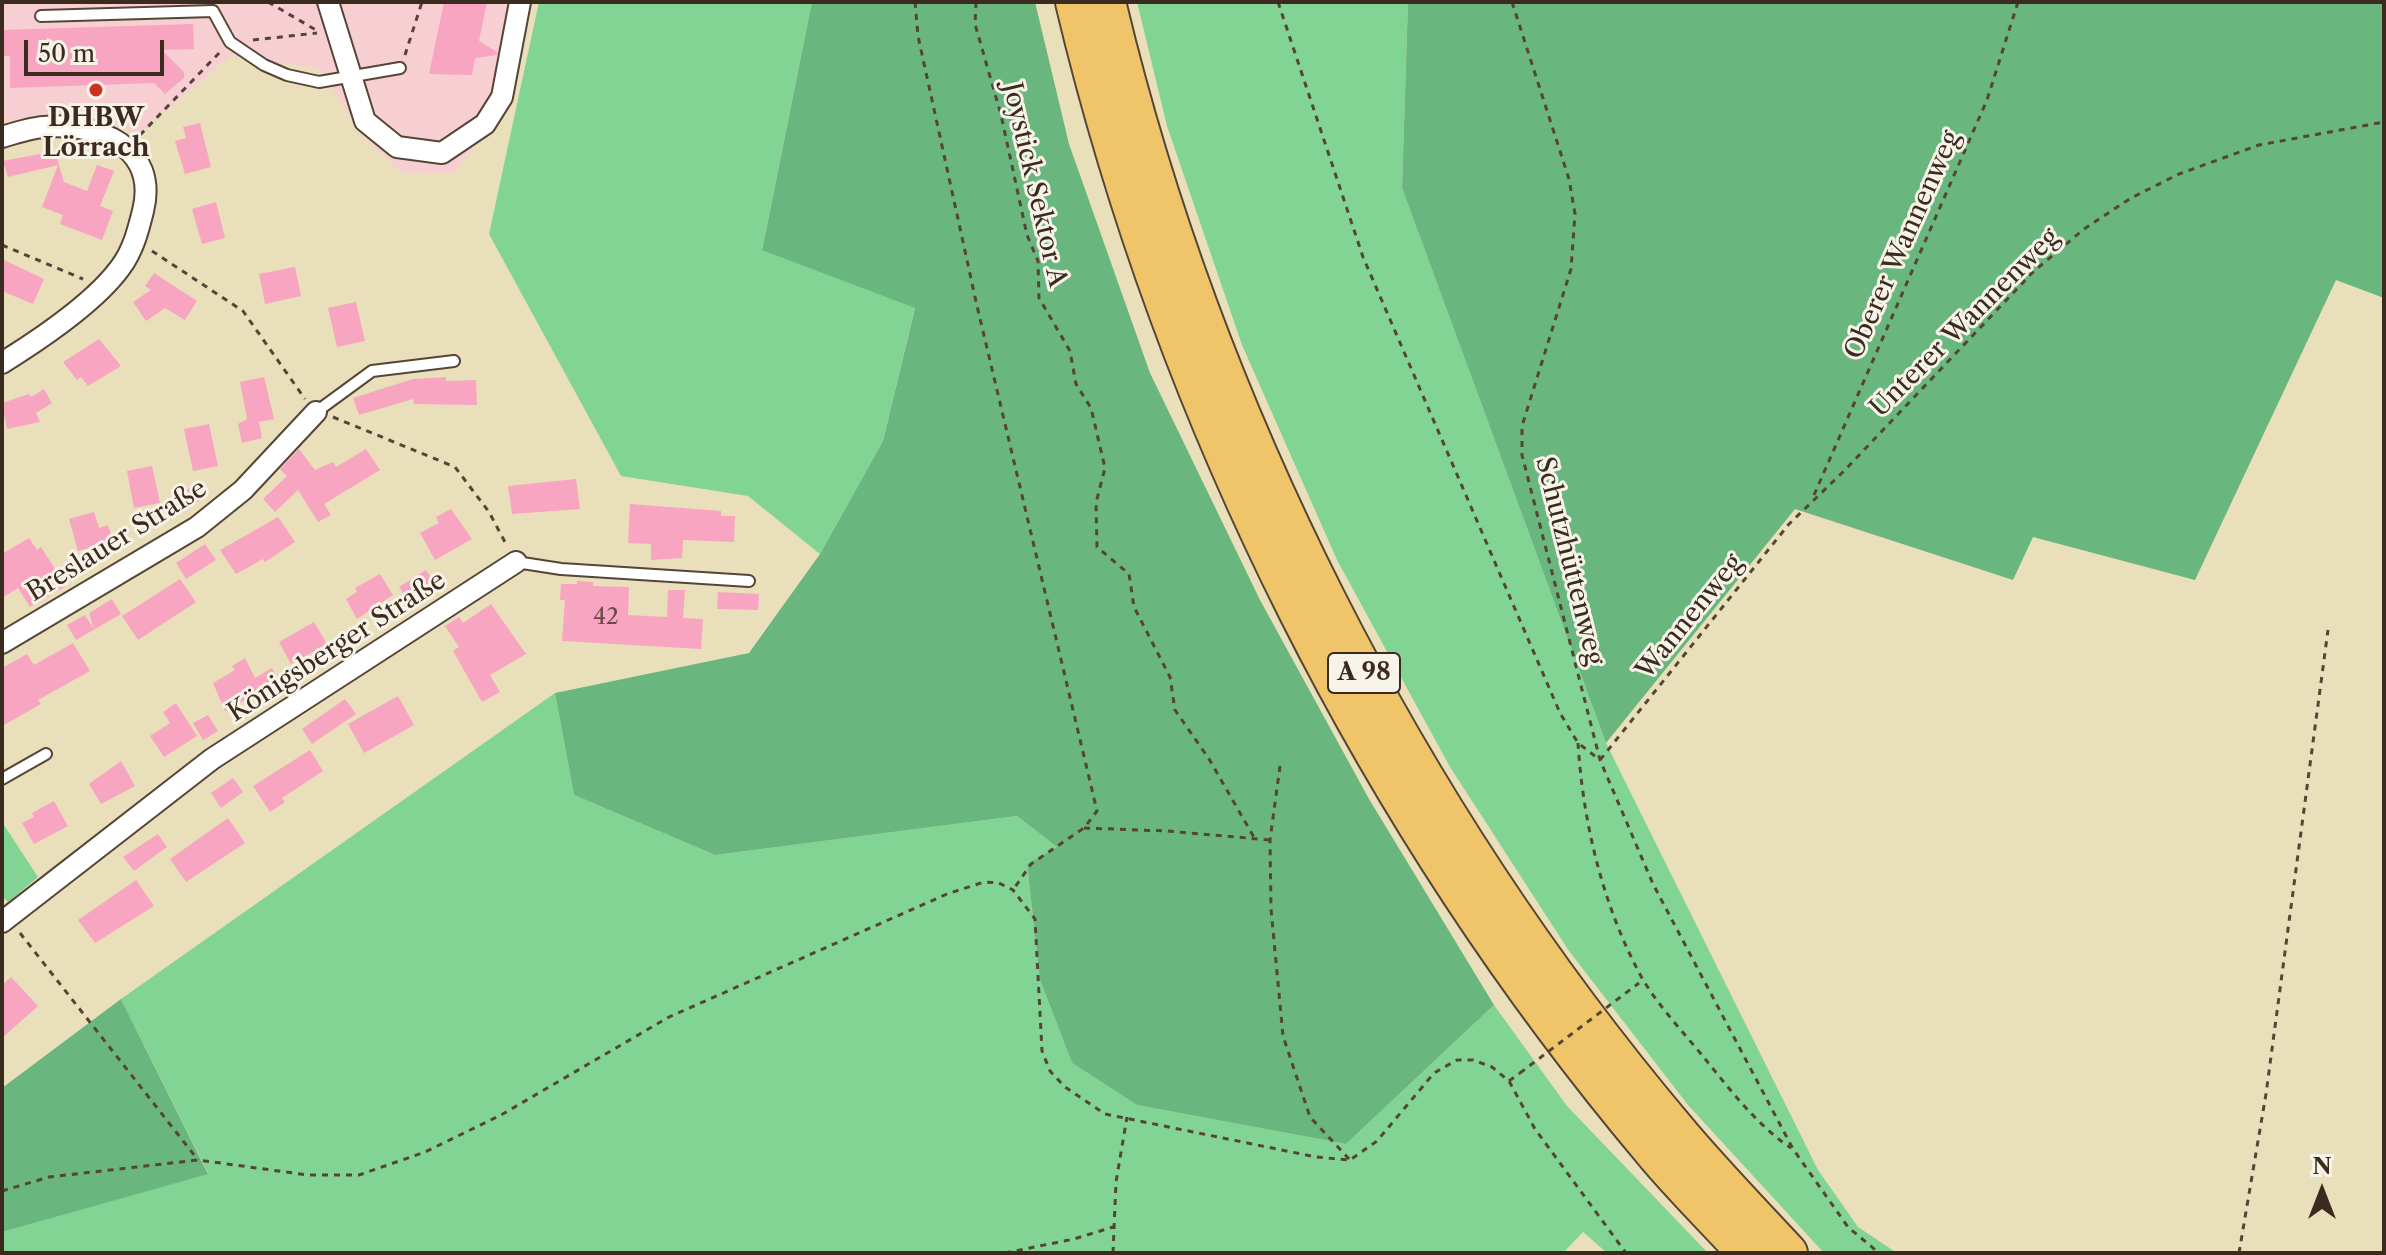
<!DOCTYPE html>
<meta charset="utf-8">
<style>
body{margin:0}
#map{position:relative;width:2386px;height:1255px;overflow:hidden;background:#eadfbb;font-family:"Libre Caslon Text",serif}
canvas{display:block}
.frame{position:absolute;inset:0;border:4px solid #3b2a1e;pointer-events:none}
.north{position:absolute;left:2282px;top:1151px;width:80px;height:80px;-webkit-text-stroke:6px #f7f3e8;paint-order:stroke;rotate:0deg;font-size:22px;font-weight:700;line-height:32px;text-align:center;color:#3b2a1e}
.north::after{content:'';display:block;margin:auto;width:28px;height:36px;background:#3b2a1e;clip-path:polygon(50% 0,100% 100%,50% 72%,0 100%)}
.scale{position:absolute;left:24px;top:40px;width:140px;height:36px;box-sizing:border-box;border:4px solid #3b2a1e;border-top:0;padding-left:10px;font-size:24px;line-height:28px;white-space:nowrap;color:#3b2a1e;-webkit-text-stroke:6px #f7f3e8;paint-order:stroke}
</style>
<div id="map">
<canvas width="2386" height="1255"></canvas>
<div class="frame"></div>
<div class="north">N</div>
<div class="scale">50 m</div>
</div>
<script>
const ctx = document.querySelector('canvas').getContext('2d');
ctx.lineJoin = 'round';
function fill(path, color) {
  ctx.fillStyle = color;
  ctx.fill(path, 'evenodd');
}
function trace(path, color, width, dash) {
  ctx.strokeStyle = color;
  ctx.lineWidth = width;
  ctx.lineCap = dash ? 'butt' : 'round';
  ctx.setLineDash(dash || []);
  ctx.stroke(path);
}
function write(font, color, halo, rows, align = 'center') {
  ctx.font = font + ' "Libre Caslon Text",serif';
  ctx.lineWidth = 6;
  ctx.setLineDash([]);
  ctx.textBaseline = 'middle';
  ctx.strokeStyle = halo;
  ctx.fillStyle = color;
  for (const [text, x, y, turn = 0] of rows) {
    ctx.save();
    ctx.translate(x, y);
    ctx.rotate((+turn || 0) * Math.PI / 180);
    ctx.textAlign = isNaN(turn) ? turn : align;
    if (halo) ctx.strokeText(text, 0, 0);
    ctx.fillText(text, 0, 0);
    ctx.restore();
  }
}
fill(new Path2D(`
 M 2,2 L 519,2 L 492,121 L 454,173 L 403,173 L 362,136 L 319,68 L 230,56 L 139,134 L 90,114 L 57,112 L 2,122 Z`), '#f7cfd3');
fill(new Path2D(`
 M 539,2 L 812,2 L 762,249 L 915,307 L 883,441 L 820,554 L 748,496 L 621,476 L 489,234 Z
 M 1137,2 L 1408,2 L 1402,188 L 1606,743 L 1818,1170 L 1858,1227 L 1897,1253 L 1824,1253 L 1688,1105 L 1569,951 L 1450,767 L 1337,560 L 1242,345 L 1167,126 Z
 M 555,693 L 574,795 L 715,855 L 1017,816 L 1057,847 L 1027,864 L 1040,980 L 1072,1063 L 1137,1105 L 1346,1144 L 1494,1005 L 1567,1106 L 1708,1253 L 1607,1253 L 1583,1232 L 1563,1253 L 2,1253 L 2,1232 L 208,1173 L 121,999 Z
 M 2,822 L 38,877 L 8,902 L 2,896 Z`), '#82d495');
fill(new Path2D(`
 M 812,2 L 1035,2 L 1069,144 L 1150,373 L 1260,600 L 1369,799 L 1494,1005 L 1346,1144 L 1137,1105 L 1072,1063 L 1040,980 L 1027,864 L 1057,847 L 1017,816 L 715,855 L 574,795 L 555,693 L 749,653 L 820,554 L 883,441 L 915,308 L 762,250 Z
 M 1408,2 L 2384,2 L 2384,298 L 2336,280 L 2195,580 L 2033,537 L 2013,580 L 1795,509 L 1606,743 L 1402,188 Z
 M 121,999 L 208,1174 L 2,1232 L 2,1088 Z`), '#69b67e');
fill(new Path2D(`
 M 444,2 L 487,2 L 479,41 L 497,52 L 497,55 L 475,58 L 472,75 L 429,74 Z
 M 193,24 L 194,49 L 162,50 L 184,72 L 184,78 L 165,94 L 154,83 L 10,88 L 10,56 L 2,56 L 2,30 Z
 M 200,123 L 211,167 L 185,174 L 175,141 L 186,138 L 183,127 Z
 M 55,151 L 64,182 L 87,191 L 97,165 L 114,171 L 100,206 L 113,211 L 102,240 L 60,224 L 63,215 L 42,207 L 58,165 L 8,177 L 3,161 Z
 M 216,202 L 225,238 L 202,244 L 192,209 Z
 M 2,259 L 44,279 L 33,304 L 2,291 Z
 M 295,267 L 301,296 L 265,304 L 259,274 Z
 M 154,273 L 197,301 L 185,320 L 165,308 L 146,321 L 133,302 L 151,290 L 145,286 Z
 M 356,302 L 365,341 L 337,347 L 328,308 Z
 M 99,339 L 121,366 L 88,386 L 81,377 L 77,380 L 63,362 Z
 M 264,377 L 274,419 L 259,422 L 262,438 L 242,443 L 238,424 L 247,419 L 240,382 Z
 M 446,377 L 446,381 L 476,380 L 477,405 L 414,404 L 413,399 L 359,415 L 353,398 L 413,379 Z
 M 44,389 L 52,403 L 36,413 L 40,422 L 7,429 L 2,403 L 29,394 L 31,397 Z
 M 209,424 L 218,466 L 193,471 L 184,429 Z
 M 299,449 L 315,470 L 333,462 L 336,467 L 366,449 L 380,470 L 324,504 L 331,515 L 318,522 L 298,490 L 275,512 L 263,499 L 287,476 L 280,469 Z
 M 152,466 L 160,503 L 134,508 L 127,471 Z
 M 576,479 L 580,509 L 512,514 L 508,486 Z
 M 192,486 L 202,499 L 182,513 L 179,496 Z
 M 630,504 L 721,511 L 721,516 L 735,516 L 734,542 L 683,540 L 682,558 L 651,560 L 651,544 L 628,543 Z
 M 451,509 L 472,539 L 435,560 L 420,533 L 439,523 L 436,517 Z
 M 94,512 L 99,528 L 108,525 L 113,541 L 78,551 L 69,519 Z
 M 278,517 L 295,542 L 265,562 L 263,559 L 236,574 L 220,550 Z
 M 29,538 L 37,550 L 41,547 L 66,586 L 30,607 L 18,588 L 2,598 L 2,554 Z
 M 205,544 L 216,560 L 186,579 L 176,563 Z
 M 426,570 L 435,583 L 409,601 L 399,587 Z
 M 380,574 L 393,595 L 357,619 L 346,599 L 357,592 L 355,588 Z
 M 180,579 L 196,602 L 138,640 L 122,616 Z
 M 577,581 L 593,582 L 593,586 L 629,587 L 628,615 L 667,617 L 668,590 L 685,590 L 683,618 L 703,619 L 701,649 L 562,641 L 565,600 L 560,600 L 561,584 L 577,584 Z
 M 718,592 L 759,594 L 758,610 L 717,609 Z
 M 112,599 L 121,614 L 76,640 L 67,625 L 85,615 L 94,629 L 89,613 Z
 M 491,604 L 526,654 L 490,675 L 500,692 L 482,702 L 453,651 L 459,647 L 445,626 L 459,617 L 463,623 Z
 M 314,622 L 327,644 L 291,664 L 279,642 Z
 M 73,643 L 90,671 L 38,700 L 41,704 L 2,726 L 2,668 L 27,654 L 34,665 Z
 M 245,658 L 255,678 L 272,668 L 281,686 L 268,693 L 265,689 L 225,711 L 213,683 L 235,670 L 232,666 Z
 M 398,696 L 414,725 L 364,753 L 348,724 Z
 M 345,699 L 356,714 L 312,744 L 302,729 Z
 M 176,703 L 197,736 L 164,757 L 150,736 L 170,723 L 163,712 Z
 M 208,715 L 218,731 L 203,740 L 193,723 Z
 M 310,750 L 323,771 L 282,798 L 285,802 L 270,812 L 253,786 Z
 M 121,761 L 135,786 L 101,804 L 89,784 Z
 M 233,778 L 243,792 L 221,808 L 211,793 Z
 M 54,801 L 68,826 L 34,844 L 22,823 L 34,817 L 32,813 Z
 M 228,818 L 245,843 L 186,882 L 170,859 Z
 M 158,834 L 167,847 L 134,871 L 123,857 Z
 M 136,880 L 154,906 L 95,943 L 78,920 Z
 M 11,977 L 38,1006 L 2,1038 L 2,985 Z`), '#f7a5c0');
const lane = new Path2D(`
 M 41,16 L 213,11 L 230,42 L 264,65 L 287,75 L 319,82 L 400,68
 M 316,412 L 372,371 L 454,361
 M 516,562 L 561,569 L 749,581
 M 2,779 L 46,754`);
const street = new Path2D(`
 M 328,2 L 365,121 L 397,147 L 442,153 L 485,124 L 502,97 L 520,2
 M 2,137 C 15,133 30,128 44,127 C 98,122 159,147 143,211 C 138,231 133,251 120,268 C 95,302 39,340 2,363
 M 2,643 L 197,527 L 243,490 L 316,412
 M 2,922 L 212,759 L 516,562`);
const highway = new Path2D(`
 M 1075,2 C 1175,422 1376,822 1654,1152 C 1683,1187 1716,1219 1747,1253
 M 1106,2 C 1203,410 1405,809 1676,1130 C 1711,1172 1750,1212 1788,1253`);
trace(lane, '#554536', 14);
trace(street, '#554536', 24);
trace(highway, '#554536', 42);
trace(new Path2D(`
 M 268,2 L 316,30
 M 915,2 L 918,36 L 977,306 L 1097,811 L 1084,828 L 1031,864 L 1013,890
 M 976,2 L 975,24 L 1001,115 L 1027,235 L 1038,261 L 1039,298 L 1070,351 L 1076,384 L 1091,408 L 1105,468 L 1096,503 L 1097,547 L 1129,574 L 1134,607 L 1170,677 L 1175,710 L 1209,759 L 1255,839
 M 1278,2 L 1363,257 L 1560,713 L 1578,743 L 1600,760
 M 1512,2 L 1569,179 L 1575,214 L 1571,269 L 1522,426 L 1522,455 L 1600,760 L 1653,884 L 1793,1149 L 1848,1227 L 1879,1253
 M 253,40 L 317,33
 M 405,55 L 422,2
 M 140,135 L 221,51
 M 2,245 L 83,279
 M 152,251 L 243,311 L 305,399
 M 333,417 L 455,467 L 489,512 L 506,544
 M 1814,495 L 1987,100 L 2018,2
 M 1578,743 C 1583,823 1603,907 1642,978 C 1659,1007 1685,1034 1706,1060 C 1731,1091 1758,1126 1791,1148
 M 1600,760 L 1789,524 L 1844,471 L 2033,272 L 2084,229 L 2131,198 L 2179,174 L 2259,145 L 2384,122
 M 1280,766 L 1270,840 L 1271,909 L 1283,1036 L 1310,1117 L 1350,1160
 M 1084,828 L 1167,831 L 1270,840
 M 20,933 L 198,1160
 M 1509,1081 L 1520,1073
 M 2,1191 L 49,1177 L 198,1160 L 308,1175 L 359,1175 L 425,1152 L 501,1115 L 669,1017 L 947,894 L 984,882 L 999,883 L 1013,890 L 1035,919 L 1042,1051 L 1050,1071 L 1065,1087 L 1105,1114 L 1316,1157 L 1350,1160 L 1377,1141 L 1434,1073 L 1457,1060 L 1473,1060 L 1492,1067 L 1509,1081 L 1535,1129 L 1626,1253
 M 1005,1253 L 1074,1239 L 1113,1227
 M 1113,1253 L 1116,1182 L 1127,1117
 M 2239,1253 L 2266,1094 L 2328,630`), '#554536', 3, [6, 6]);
trace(lane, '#fff', 10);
trace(street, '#fff', 20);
trace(highway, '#f0c469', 38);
trace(new Path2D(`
 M 1520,1073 L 1639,983`), '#554536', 3, [6, 6]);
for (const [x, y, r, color] of [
 [96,90,8,"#c8321e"]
]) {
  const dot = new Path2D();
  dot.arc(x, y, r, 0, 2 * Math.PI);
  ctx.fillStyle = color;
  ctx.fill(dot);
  trace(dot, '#f7f3e8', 3);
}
write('22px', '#6a4946', null, [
 ["42",606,618]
]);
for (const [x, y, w] of [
 [1364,673,72]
]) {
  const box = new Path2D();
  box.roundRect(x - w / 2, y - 20, w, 40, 6);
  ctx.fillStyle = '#f7f3e8';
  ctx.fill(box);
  trace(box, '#3b2a1e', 2);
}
write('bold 24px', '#3b2a1e', null, [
 ["A 98",1364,673]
]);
write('bold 26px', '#3b2a1e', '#f7f3e8', [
 ["DHBW",96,118],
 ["Lörrach",96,148]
]);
write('26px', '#3b2a1e', '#f7f3e8', [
 ["Joystick Sektor A",1034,185,77],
 ["Oberer Wannenweg",1903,245,-66],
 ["Unterer Wannenweg",1965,323,-45],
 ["Breslauer Straße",117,541,-32],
 ["Schutzhüttenweg",1569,561,76],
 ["Wannenweg",1690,617,-51],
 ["Königsberger Straße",337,647,-33]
]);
</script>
